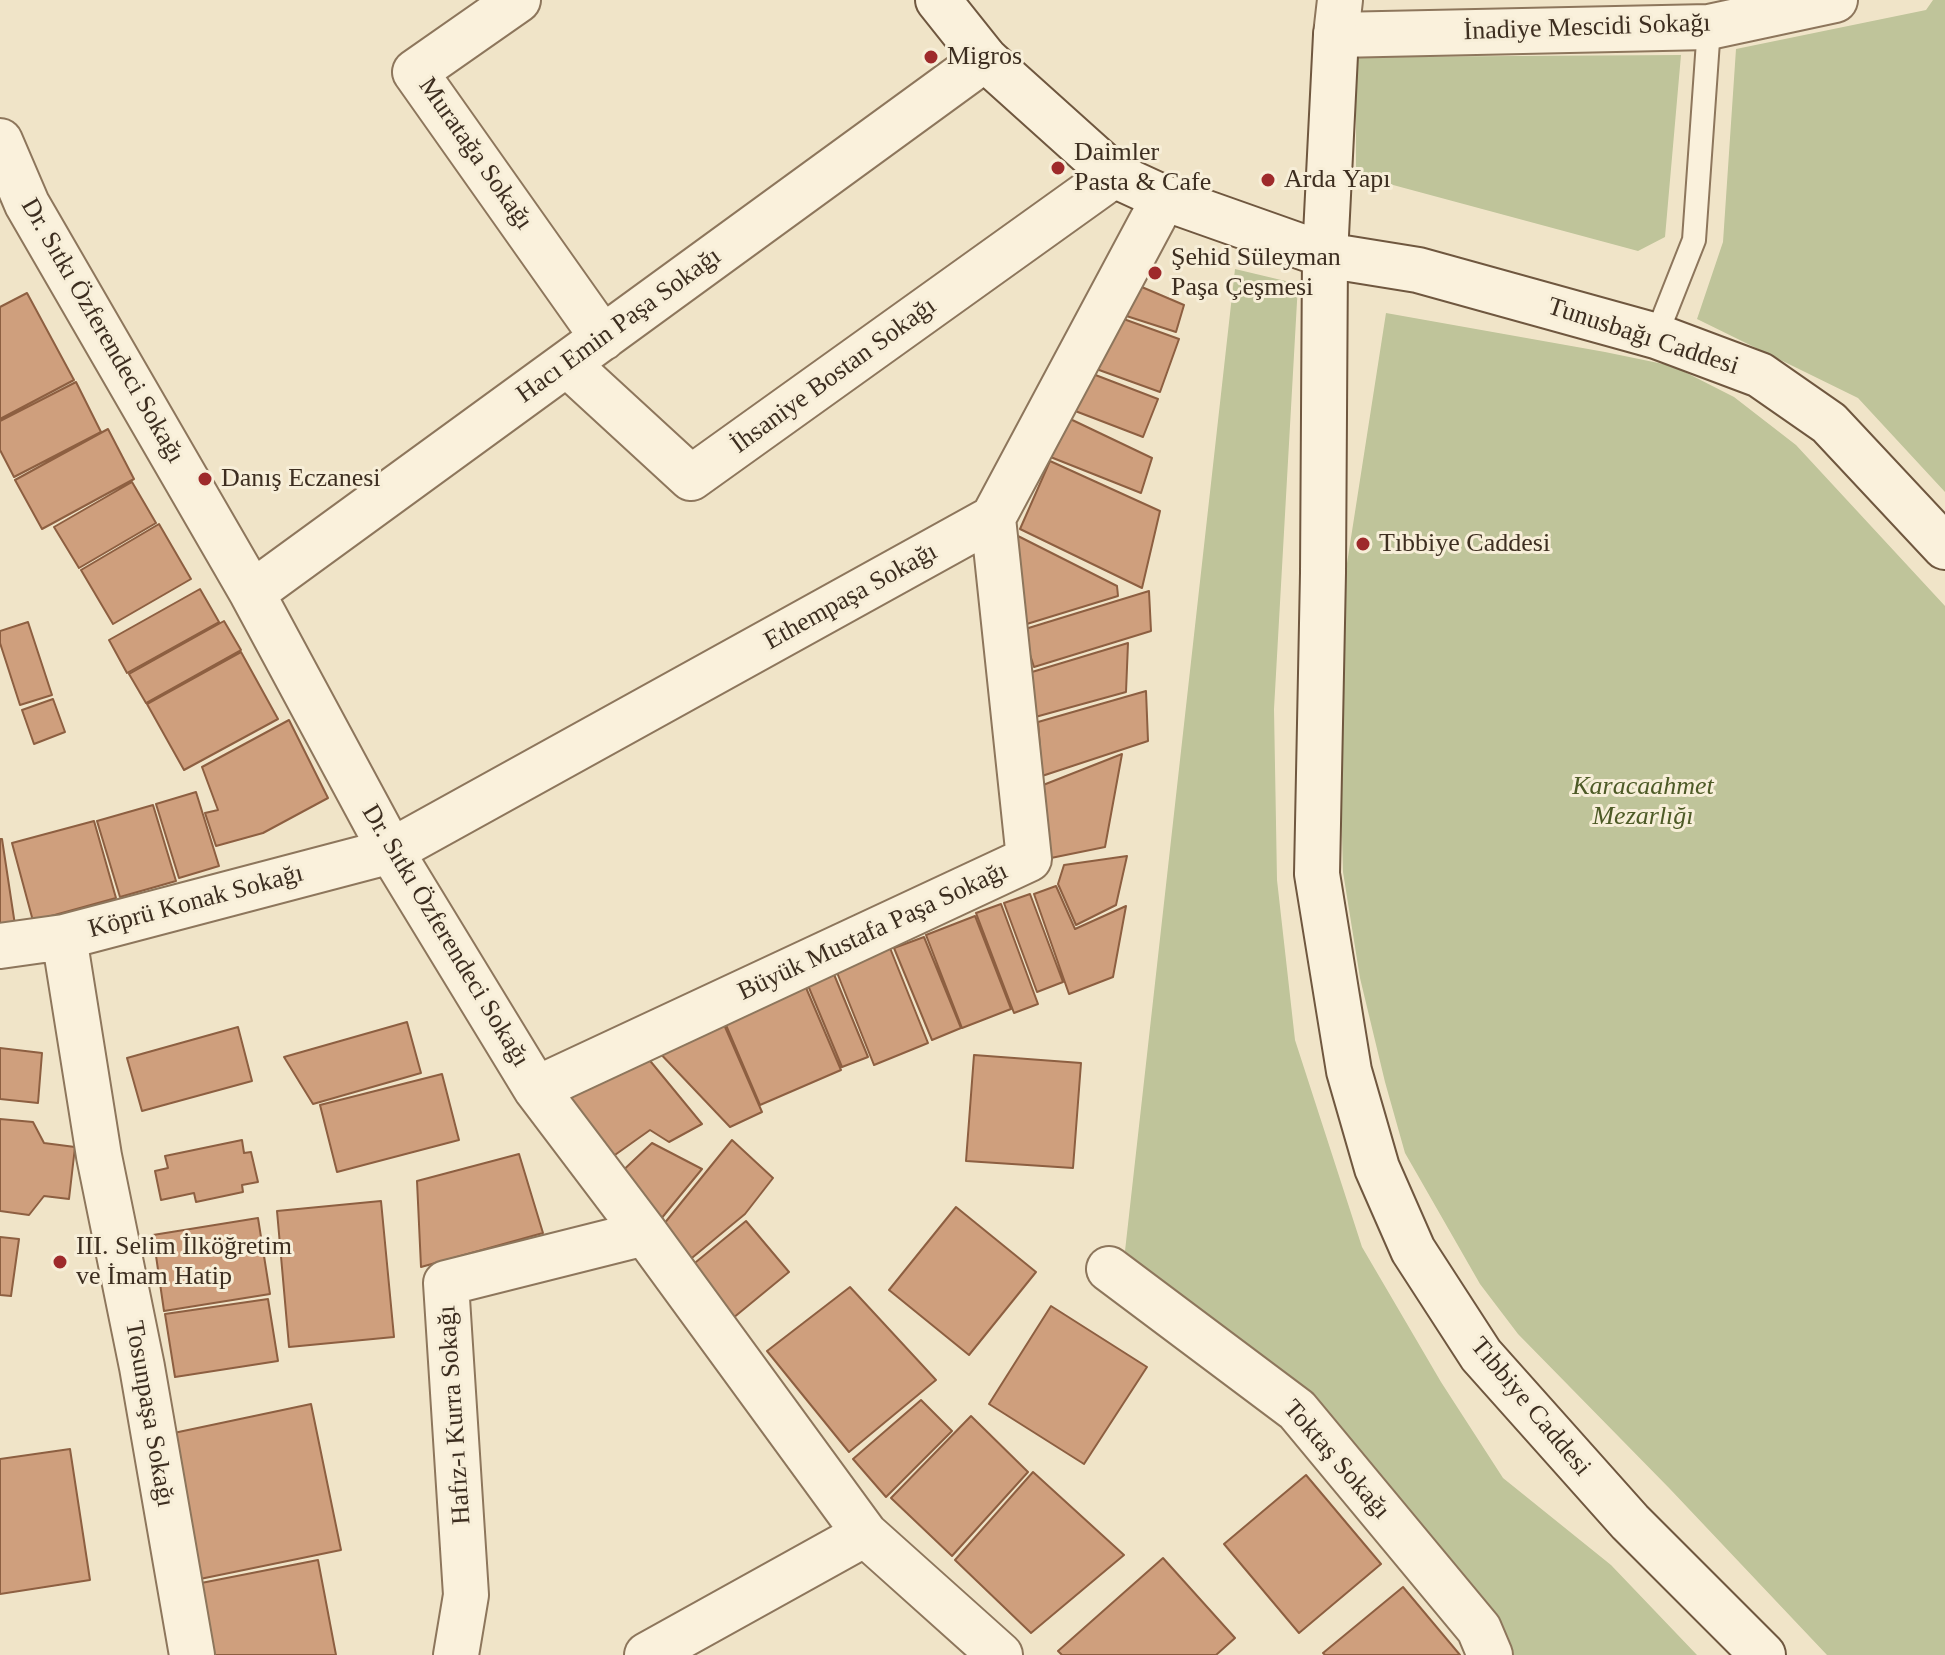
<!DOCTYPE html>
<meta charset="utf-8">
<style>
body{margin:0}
canvas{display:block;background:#f0e4c8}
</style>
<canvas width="1945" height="1655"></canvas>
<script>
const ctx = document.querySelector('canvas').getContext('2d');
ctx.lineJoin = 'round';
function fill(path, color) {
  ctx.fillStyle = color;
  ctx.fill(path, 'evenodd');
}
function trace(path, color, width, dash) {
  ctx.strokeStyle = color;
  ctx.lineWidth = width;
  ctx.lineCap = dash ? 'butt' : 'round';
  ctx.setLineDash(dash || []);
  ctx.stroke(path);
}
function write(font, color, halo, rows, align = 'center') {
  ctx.font = font + ' "Times New Roman",serif';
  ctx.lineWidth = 6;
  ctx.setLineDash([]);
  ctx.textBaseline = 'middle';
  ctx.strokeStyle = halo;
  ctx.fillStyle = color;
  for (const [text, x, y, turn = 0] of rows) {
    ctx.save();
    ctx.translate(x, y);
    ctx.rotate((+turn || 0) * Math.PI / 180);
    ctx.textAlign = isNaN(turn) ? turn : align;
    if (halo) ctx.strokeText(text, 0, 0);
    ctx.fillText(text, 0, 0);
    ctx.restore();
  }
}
fill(new Path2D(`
 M 1933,0 L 1945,0 L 1945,492 L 1858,398 L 1697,319 L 1723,242 L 1736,49 L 1926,10 Z
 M 1681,55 L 1665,237 L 1638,251 L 1356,175 L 1356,57 Z
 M 1235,269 L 1298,284 L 1274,709 L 1277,880 L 1295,1040 L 1362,1247 L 1441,1382 L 1503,1478 L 1611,1565 L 1697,1655 L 1503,1655 L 1303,1402 L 1125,1251 Z
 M 1386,313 L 1605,352 L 1673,366 L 1734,397 L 1796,445 L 1945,606 L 1945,1655 L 1827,1655 L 1670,1489 L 1518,1334 L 1480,1284 L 1405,1153 L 1385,1082 L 1360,978 L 1343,872 L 1339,729 L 1343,589 Z`), '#bfc49a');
const building = new Path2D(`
 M 1123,279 L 1184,305 L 1176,332 L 1111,311 Z
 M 27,293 L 74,380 L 0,419 L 0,307 Z
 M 1107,313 L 1179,339 L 1160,392 L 1088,366 Z
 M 1085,371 L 1158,399 L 1143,437 L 1070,409 Z
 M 76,382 L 101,432 L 14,477 L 0,450 L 0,421 Z
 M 1066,417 L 1152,458 L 1141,493 L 1048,456 Z
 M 108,429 L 134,479 L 42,529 L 15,480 Z
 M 1050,461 L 1160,511 L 1142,588 L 1020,529 Z
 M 132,482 L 156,523 L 79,568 L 54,527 Z
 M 159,524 L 191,579 L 113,624 L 81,570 Z
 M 1012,533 L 1117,586 L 1118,596 L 1017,627 Z
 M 200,589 L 219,622 L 127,673 L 109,640 Z
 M 1149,591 L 1151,631 L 1034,667 L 1022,630 Z
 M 224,621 L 241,650 L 146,703 L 129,674 Z
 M 28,622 L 52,695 L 20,705 L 0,643 L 0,631 Z
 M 1128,643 L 1126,692 L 1028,719 L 1022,675 Z
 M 241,652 L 278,719 L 184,770 L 147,704 Z
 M 1146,691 L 1148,741 L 1042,776 L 1038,722 Z
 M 53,699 L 65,732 L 34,744 L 22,710 Z
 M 289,720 L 328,798 L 263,833 L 216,846 L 205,813 L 218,810 L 202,767 Z
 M 1122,754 L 1105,847 L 1046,859 L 1033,789 Z
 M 196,792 L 219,866 L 179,878 L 156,804 Z
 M 153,805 L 176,881 L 120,897 L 97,821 Z
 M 94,821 L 116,898 L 33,921 L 12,843 Z
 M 0,839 L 2,839 L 15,925 L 0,927 Z
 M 1127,856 L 1116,905 L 1076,925 L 1058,884 L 1064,865 Z
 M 1056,886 L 1075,929 L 1126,906 L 1113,977 L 1069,994 L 1034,894 Z
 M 1030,894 L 1063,982 L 1037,992 L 1004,903 Z
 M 1001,904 L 1038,1004 L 1014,1013 L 976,913 Z
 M 975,916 L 1011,1009 L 962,1028 L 926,935 Z
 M 924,937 L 961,1028 L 932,1040 L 894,948 Z
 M 890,948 L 928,1043 L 874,1065 L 836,970 Z
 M 833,972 L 868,1057 L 842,1067 L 807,983 Z
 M 804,983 L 841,1070 L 760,1105 L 723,1018 Z
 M 722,1020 L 762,1112 L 730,1127 L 655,1048 Z
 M 407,1022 L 421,1073 L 313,1104 L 284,1057 Z
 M 238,1027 L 252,1081 L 142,1111 L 127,1058 Z
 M 0,1048 L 42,1053 L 38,1103 L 0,1099 Z
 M 642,1051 L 702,1124 L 669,1142 L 650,1130 L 605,1162 L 547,1093 Z
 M 974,1055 L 1081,1063 L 1073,1168 L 966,1161 Z
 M 442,1074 L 459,1140 L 337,1172 L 320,1105 Z
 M 0,1119 L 33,1122 L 44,1143 L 75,1147 L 69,1199 L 44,1196 L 29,1215 L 0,1211 Z
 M 242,1140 L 244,1153 L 251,1152 L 258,1182 L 242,1185 L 243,1192 L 196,1202 L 194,1193 L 161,1200 L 155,1171 L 168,1168 L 165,1156 Z
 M 732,1140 L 773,1178 L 745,1214 L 687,1262 L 659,1230 Z
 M 652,1143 L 702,1169 L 656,1225 L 615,1178 Z
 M 519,1154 L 543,1233 L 421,1267 L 417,1181 Z
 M 381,1201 L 394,1337 L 289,1347 L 277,1211 Z
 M 956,1207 L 1036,1272 L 969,1355 L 889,1290 Z
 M 258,1218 L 270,1294 L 164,1311 L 153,1235 Z
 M 746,1221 L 789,1272 L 727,1323 L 685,1271 Z
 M 0,1237 L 19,1239 L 11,1296 L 0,1295 Z
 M 850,1287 L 936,1380 L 849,1452 L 767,1351 Z
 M 268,1299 L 278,1361 L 175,1377 L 165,1314 Z
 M 1051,1306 L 1147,1367 L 1084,1464 L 989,1404 Z
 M 921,1400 L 952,1431 L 886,1497 L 853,1459 Z
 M 311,1404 L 341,1550 L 200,1579 L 169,1434 Z
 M 971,1416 L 1028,1472 L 952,1556 L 891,1498 Z
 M 70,1449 L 90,1580 L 0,1594 L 0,1459 Z
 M 1033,1472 L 1124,1555 L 1031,1633 L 955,1560 Z
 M 1306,1475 L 1381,1564 L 1299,1633 L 1224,1544 Z
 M 1163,1558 L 1235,1638 L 1216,1655 L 1062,1655 L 1058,1651 Z
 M 318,1560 L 336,1655 L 201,1655 L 186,1586 Z
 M 1403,1587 L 1460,1655 L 1325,1655 L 1323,1653 Z`);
fill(building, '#cf9f7d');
trace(building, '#8d5f41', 2);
const lane = new Path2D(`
 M 1656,336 L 1694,240 L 1709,27`);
const street = new Path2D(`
 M 518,0 L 415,72 L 603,338
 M 1340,0 L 1336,35 L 1709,27 L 1835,0
 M 0,141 L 27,204 L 252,593 L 391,851 L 536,1089 L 645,1233 L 865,1534 L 1000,1655
 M 567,364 L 691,478 L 1114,175
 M 252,593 L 985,59
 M 64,937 L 99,1156 L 142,1367 L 192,1655
 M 0,946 L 64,937 L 391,851 L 993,518 L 1164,198
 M 536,1089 L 1029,859 L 993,518
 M 1109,1269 L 1297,1410 L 1479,1629 L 1490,1655
 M 456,1655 L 466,1595 L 446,1283 L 645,1233
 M 647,1655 L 865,1534`);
const secondary = new Path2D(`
 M 938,0 L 985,59 L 1114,175 L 1164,198 L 1325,255 L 1418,270 L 1656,336 L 1760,375 L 1829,423 L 1945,547
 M 1336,35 L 1325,255 L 1323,573 L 1317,874 L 1349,1071 L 1377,1168 L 1413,1250 L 1481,1355 L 1630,1522 L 1763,1655`);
trace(lane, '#8d765c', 26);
trace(street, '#8d765c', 48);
trace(secondary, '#6f573f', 48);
trace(lane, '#faf1dc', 22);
trace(street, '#faf1dc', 44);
trace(secondary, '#faf1dc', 44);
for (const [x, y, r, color] of [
 [931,57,8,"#9e2a2b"],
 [1058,168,8,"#9e2a2b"],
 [1268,180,8,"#9e2a2b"],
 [1155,273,8,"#9e2a2b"],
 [205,479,8,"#9e2a2b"],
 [1363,544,8,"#9e2a2b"],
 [60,1262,8,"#9e2a2b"]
]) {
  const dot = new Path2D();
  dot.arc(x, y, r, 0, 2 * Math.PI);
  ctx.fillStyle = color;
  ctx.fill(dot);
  trace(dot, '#f7eed8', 3);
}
write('26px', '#3d2e20', '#f7eed8', [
 ["İnadiye Mescidi Sokağı",1587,28,-2],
 ["Muratağa Sokağı",475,154,55],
 ["Hacı Emin Paşa Sokağı",619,326,-36],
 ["Dr. Sıtkı Özferendeci Sokağı",102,331,60],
 ["Tunusbağı Caddesi",1643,337,18],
 ["İhsaniye Bostan Sokağı",834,376,-36],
 ["Ethempaşa Sokağı",851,597,-29],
 ["Köprü Konak Sokağı",196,902,-15],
 ["Büyük Mustafa Paşa Sokağı",873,932,-25],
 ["Dr. Sıtkı Özferendeci Sokağı",445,936,59],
 ["Tıbbiye Caddesi",1530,1407,50],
 ["Tosunpaşa Sokağı",149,1414,80],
 ["Hafız-ı Kurra Sokağı",455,1415,-94],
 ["Toktaş Sokağı",1336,1460,49]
]);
write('26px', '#3d2e20', '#f7eed8', [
 ["Migros",947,57],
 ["Daimler",1074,153],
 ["Pasta & Cafe",1074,183],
 ["Arda Yapı",1284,180],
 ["Şehid Süleyman",1171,258],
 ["Paşa Çeşmesi",1171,288],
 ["Danış Eczanesi",221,479],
 ["Tıbbiye Caddesi",1379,544],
 ["III. Selim İlköğretim",76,1247],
 ["ve İmam Hatip",76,1277]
], 'left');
write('italic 26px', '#4d5a26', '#f7eed8', [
 ["Karacaahmet",1643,787],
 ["Mezarlığı",1643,817]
]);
</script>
